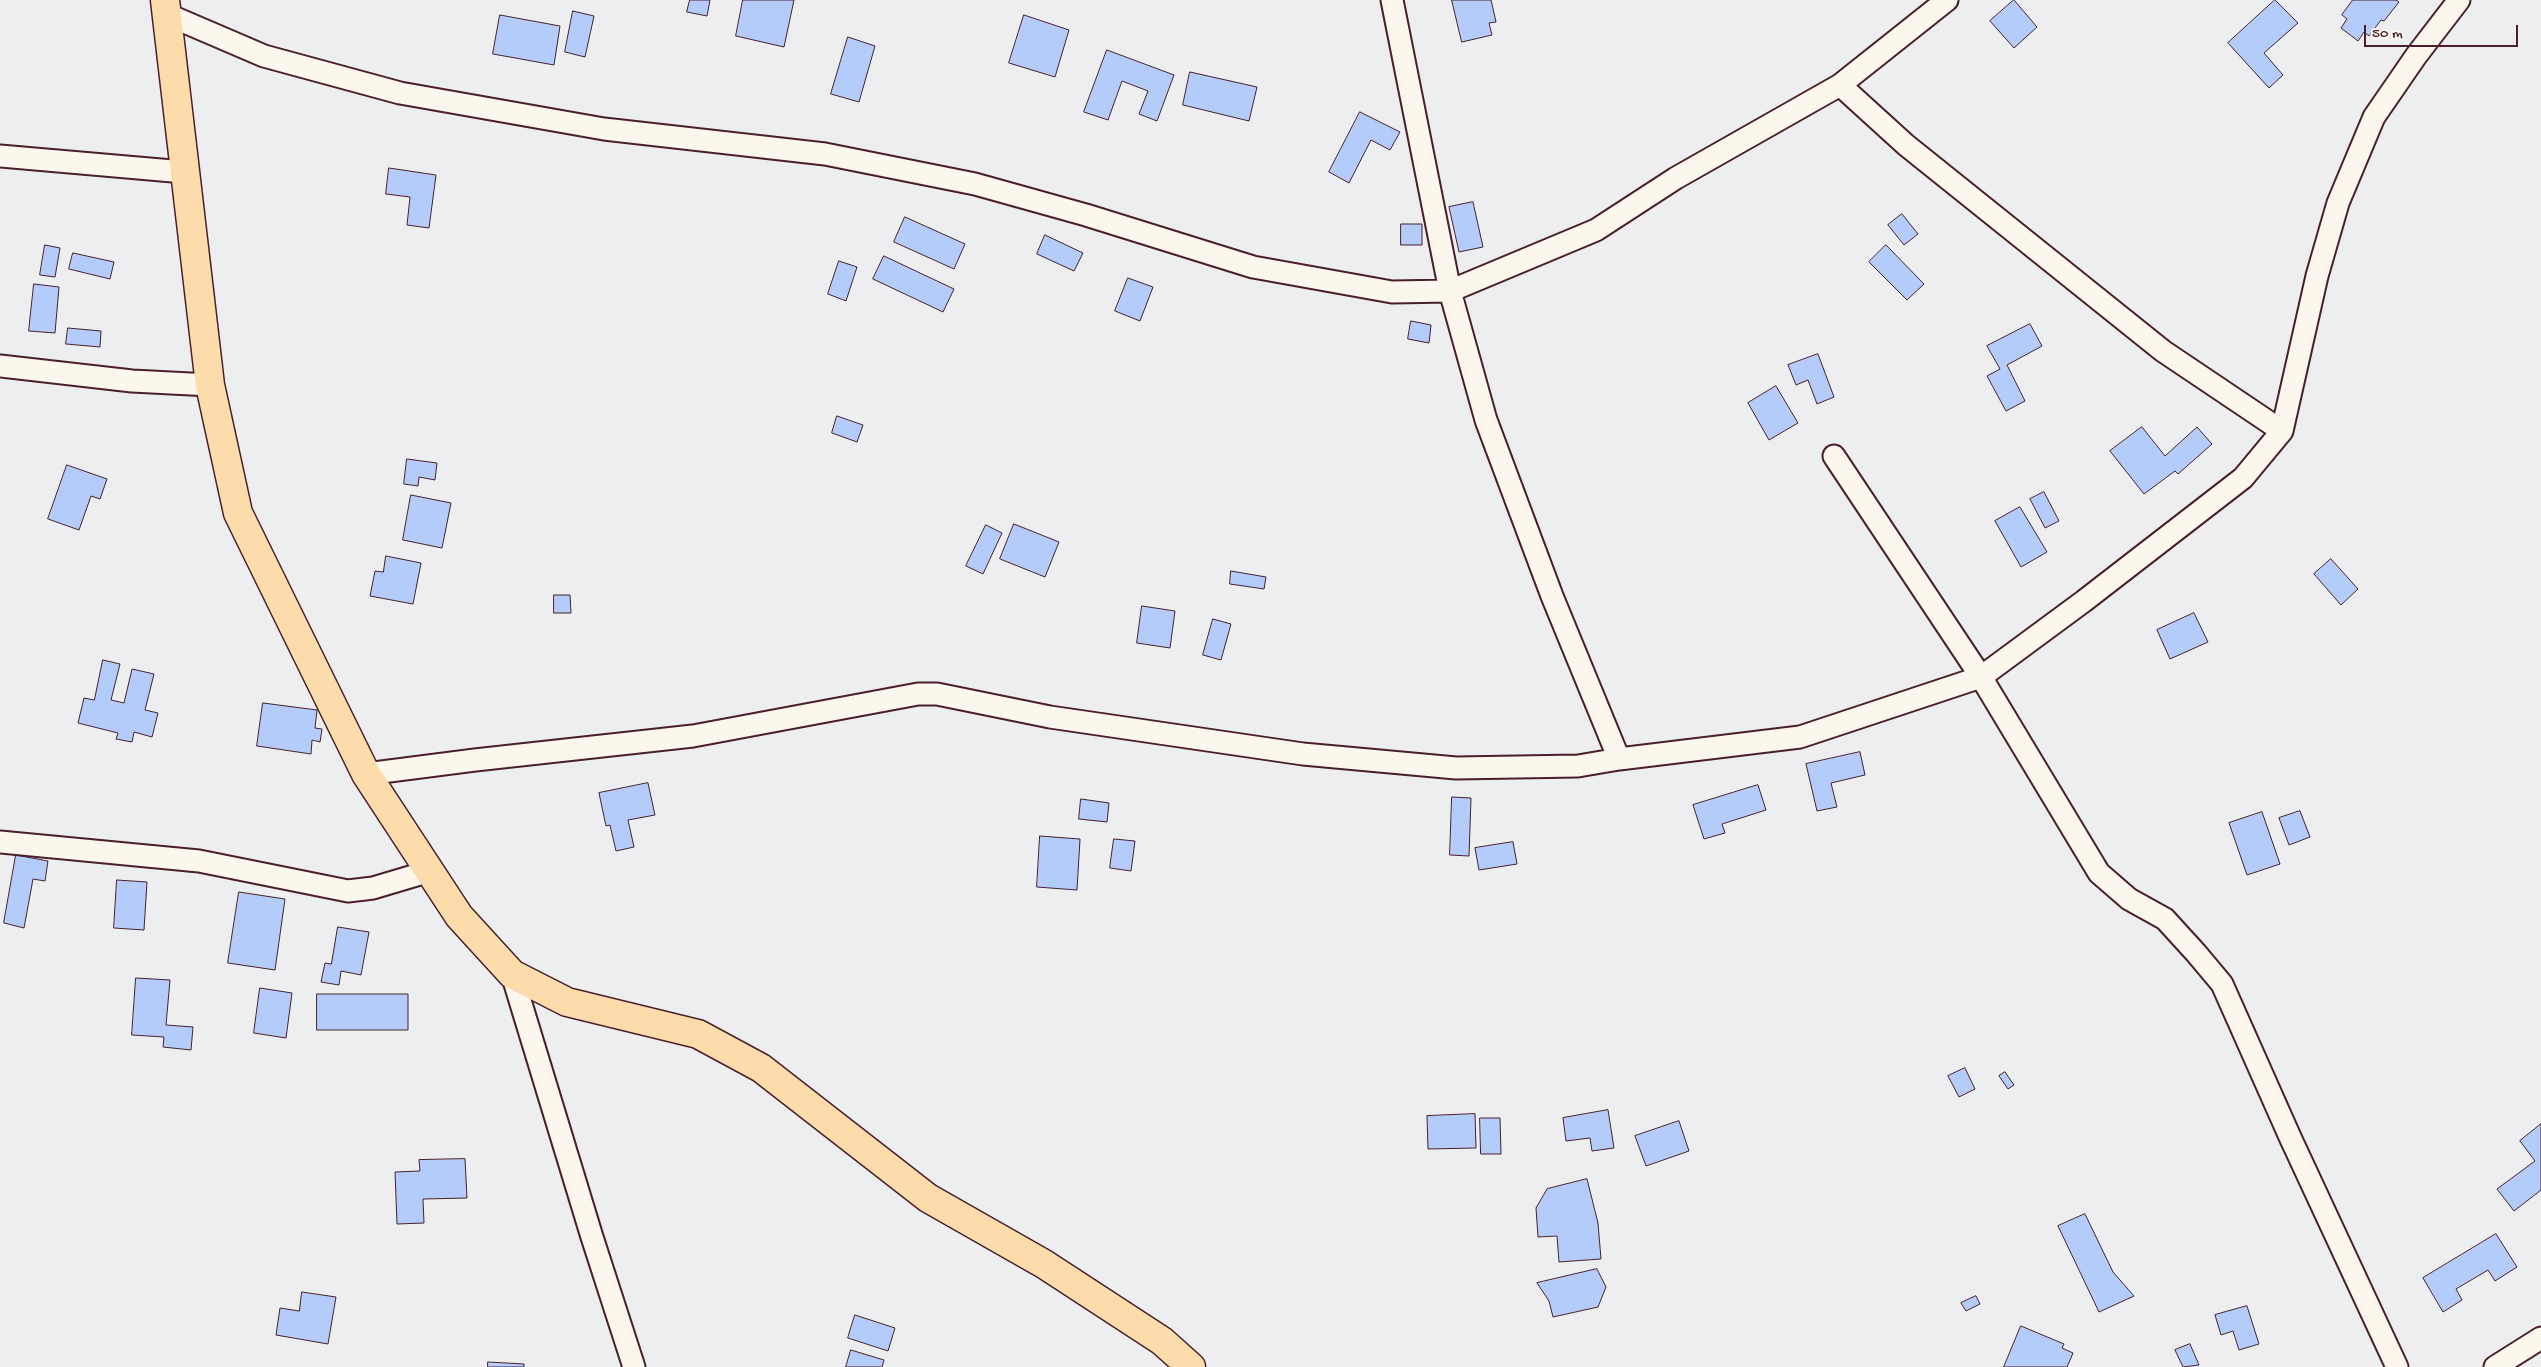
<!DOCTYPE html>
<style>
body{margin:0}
#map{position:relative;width:2541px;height:1367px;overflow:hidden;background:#edeeef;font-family:"Gochi Hand",sans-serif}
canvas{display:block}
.scale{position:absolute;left:2364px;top:25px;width:154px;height:22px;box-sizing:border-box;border:2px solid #4a1f2b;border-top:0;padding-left:6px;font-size:15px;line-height:18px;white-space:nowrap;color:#4a1f2b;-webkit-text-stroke:4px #fbf7ec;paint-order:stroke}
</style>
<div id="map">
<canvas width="2541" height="1367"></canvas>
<div class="scale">50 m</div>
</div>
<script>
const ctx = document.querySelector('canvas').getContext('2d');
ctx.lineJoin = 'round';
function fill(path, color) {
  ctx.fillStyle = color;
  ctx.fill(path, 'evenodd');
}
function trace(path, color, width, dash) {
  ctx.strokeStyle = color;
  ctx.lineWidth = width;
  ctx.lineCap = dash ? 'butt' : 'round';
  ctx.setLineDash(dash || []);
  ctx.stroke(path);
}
const building = new Path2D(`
 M 690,0 L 710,0 L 707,16 L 687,12 Z
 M 743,0 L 794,0 L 784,47 L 736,36 Z
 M 1452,0 L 1491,0 L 1496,22 L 1489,23 L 1492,35 L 1462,42 Z
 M 2014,0 L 2037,27 L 2014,48 L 1990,21 Z
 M 2275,0 L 2298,23 L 2264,53 L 2283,75 L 2269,88 L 2228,43 Z
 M 2353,0 L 2396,0 L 2399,2 L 2384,21 L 2381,20 L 2369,36 L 2364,32 L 2358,41 L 2341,28 L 2347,19 L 2342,15 Z
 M 573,11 L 594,16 L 585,57 L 565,52 Z
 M 500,15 L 560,26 L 554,65 L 493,54 Z
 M 1024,15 L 1069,30 L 1055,77 L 1009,63 Z
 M 848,37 L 875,46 L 859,102 L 831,94 Z
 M 1107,50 L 1174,75 L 1157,121 L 1139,114 L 1148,91 L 1122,81 L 1108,120 L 1084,112 Z
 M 1190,72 L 1257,87 L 1249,121 L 1183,105 Z
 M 1360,112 L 1400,132 L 1390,150 L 1371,140 L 1349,183 L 1329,172 Z
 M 389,168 L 436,175 L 429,228 L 407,225 L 410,197 L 386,194 Z
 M 1473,202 L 1483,247 L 1459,252 L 1449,207 Z
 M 1902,214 L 1918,234 L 1904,245 L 1888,225 Z
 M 905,217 L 965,244 L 954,269 L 894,242 Z
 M 1401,224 L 1422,224 L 1422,245 L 1401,245 Z
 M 1045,235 L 1083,253 L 1074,271 L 1037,254 Z
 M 45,245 L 60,248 L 55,277 L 40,275 Z
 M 1886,245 L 1924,284 L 1907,300 L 1869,262 Z
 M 73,253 L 114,262 L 110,279 L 69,269 Z
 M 884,256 L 954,289 L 943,312 L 873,279 Z
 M 839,261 L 857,267 L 846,301 L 828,294 Z
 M 1128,278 L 1153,287 L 1140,321 L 1115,311 Z
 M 34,284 L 59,287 L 55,333 L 29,331 Z
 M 1411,321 L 1431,325 L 1429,343 L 1408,339 Z
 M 2030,324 L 2042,346 L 2007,365 L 2025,401 L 2006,411 L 1987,376 L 2000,369 L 1987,346 Z
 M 68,328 L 101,331 L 100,347 L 66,344 Z
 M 1818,354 L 1834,397 L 1817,404 L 1808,380 L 1796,385 L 1788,365 Z
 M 1776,386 L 1798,423 L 1769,440 L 1748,403 Z
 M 837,416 L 863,425 L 857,442 L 832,433 Z
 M 2142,427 L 2165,456 L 2197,427 L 2212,444 L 2178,474 L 2175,471 L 2144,494 L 2110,451 Z
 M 407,459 L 437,463 L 435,480 L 419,477 L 418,486 L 404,484 Z
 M 67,465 L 107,479 L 100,499 L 91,496 L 79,530 L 48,519 Z
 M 2044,492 L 2059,521 L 2045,528 L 2030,499 Z
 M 411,495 L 451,503 L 442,548 L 403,540 Z
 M 2020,507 L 2047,552 L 2021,567 L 1995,521 Z
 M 1014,524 L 1059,542 L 1045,577 L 1000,559 Z
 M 986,525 L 1002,533 L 983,574 L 966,566 Z
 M 386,556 L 421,563 L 413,604 L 370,596 L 375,571 L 383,572 Z
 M 2331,559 L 2358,589 L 2341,605 L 2314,574 Z
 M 1231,571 L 1266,577 L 1264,589 L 1230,584 Z
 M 554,595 L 570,595 L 571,613 L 554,613 Z
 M 1142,606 L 1175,611 L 1170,648 L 1137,643 Z
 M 2194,613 L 2208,642 L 2170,659 L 2157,630 Z
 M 1213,619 L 1231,624 L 1221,660 L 1203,655 Z
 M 103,660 L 120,664 L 111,700 L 124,703 L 132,669 L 154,674 L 145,710 L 158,713 L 152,737 L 134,732 L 132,742 L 116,739 L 118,733 L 78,723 L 84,698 L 94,700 Z
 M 263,703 L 317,710 L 315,728 L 322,729 L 320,742 L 312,740 L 311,754 L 257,746 Z
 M 1860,752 L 1865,775 L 1831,783 L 1837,807 L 1817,811 L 1806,764 Z
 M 648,783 L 655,815 L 628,820 L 634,847 L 616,851 L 610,825 L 606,826 L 599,793 Z
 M 1758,785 L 1766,810 L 1722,824 L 1725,833 L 1704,839 L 1693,805 Z
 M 1452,797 L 1471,798 L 1469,856 L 1450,855 Z
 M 1081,799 L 1109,803 L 1107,822 L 1079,819 Z
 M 2300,811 L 2310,837 L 2289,845 L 2279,818 Z
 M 2262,812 L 2280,864 L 2247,875 L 2229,823 Z
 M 1040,836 L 1080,839 L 1077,890 L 1037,887 Z
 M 1114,839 L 1135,841 L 1131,871 L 1110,868 Z
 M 1513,842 L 1517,864 L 1479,870 L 1475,848 Z
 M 16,855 L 48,861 L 45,881 L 33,879 L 24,928 L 4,923 Z
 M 117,880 L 147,882 L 144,930 L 114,928 Z
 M 239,892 L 285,899 L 275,970 L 228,963 Z
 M 338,927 L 369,932 L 361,975 L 341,971 L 339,985 L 321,982 L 325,963 L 331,964 Z
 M 136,978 L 170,980 L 166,1025 L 193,1027 L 191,1050 L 163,1047 L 164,1037 L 132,1035 Z
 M 260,988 L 292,993 L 286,1038 L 254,1033 Z
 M 317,994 L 408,994 L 408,1030 L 317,1030 Z
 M 1965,1068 L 1975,1089 L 1959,1097 L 1948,1076 Z
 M 2005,1072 L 2014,1085 L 2008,1089 L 1999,1076 Z
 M 1608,1110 L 1614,1148 L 1592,1151 L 1590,1138 L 1566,1141 L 1563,1118 Z
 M 1475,1114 L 1476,1148 L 1428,1149 L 1427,1116 Z
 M 1480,1118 L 1500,1118 L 1501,1154 L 1481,1154 Z
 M 1679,1121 L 1689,1151 L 1646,1166 L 1635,1136 Z
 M 2541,1124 L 2541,1190 L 2514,1211 L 2497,1189 L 2535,1161 L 2520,1141 Z
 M 465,1159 L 467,1198 L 423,1199 L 424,1223 L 397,1224 L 395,1172 L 420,1171 L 419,1160 Z
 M 1587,1179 L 1598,1223 L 1601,1259 L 1559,1262 L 1557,1236 L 1538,1237 L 1536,1208 L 1547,1189 Z
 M 2085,1214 L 2113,1272 L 2134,1296 L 2099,1312 L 2058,1226 Z
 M 2496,1234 L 2517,1267 L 2495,1281 L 2488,1270 L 2456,1289 L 2462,1300 L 2443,1312 L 2423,1278 Z
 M 1597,1269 L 1606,1287 L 1598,1307 L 1553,1317 L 1549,1301 L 1537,1283 Z
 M 302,1292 L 336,1297 L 328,1344 L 276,1335 L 280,1308 L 299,1311 Z
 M 1976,1296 L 1980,1304 L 1966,1311 L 1961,1303 Z
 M 2247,1306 L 2259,1344 L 2239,1350 L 2233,1331 L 2221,1335 L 2215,1315 Z
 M 855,1315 L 895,1328 L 888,1351 L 848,1338 Z
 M 2021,1326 L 2064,1344 L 2062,1348 L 2073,1353 L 2067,1367 L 2004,1367 Z
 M 2190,1344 L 2199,1365 L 2183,1367 L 2175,1350 Z
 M 851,1350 L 884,1360 L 882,1367 L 846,1367 Z
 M 488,1362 L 524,1364 L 524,1367 L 488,1367 Z`);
fill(building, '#b4ccfa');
trace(building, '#4a1f2b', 1);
const minor = new Path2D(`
 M 1392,0 L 1450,291 L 1486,420 L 1552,596 L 1619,759
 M 166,14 L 264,56 L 400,93 L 604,129 L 825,154 L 975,184 L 1086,215 L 1253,267 L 1392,292 L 1450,291 L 1596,230 L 1676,178 L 1840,85 L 1947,0
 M 0,156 L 184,172
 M 0,366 L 132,381 L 210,385
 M 2282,431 L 2317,276 L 2338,203 L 2374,117 L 2416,56 L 2459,0
 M 1834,456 L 1981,677 L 2099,873 L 2129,899 L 2165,919 L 2196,953 L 2222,984 L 2290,1137 L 2397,1367
 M 366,774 L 475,760 L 693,736 L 918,694 L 937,694 L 1050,717 L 1303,754 L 1456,768 L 1578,766 L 1619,759 L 1800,737 L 1981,677 L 2084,601 L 2243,478 L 2282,431 L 2163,351 L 1906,145 L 1840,85
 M 0,842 L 199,861 L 348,891 L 373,888 L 430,871
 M 512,974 L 592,1237 L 634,1367
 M 2495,1367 L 2541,1338`);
const trunk = new Path2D(`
 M 165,0 L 210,385 L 238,513 L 366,774 L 459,916 L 512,974 L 567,1002 L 698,1034 L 761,1068 L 928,1198 L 1044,1264 L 1162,1341 L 1191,1367`);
trace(minor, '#4a1f2b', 25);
trace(trunk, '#4a1f2b', 31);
trace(minor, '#fbf7ec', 21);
trace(trunk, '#fddcac', 28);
</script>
